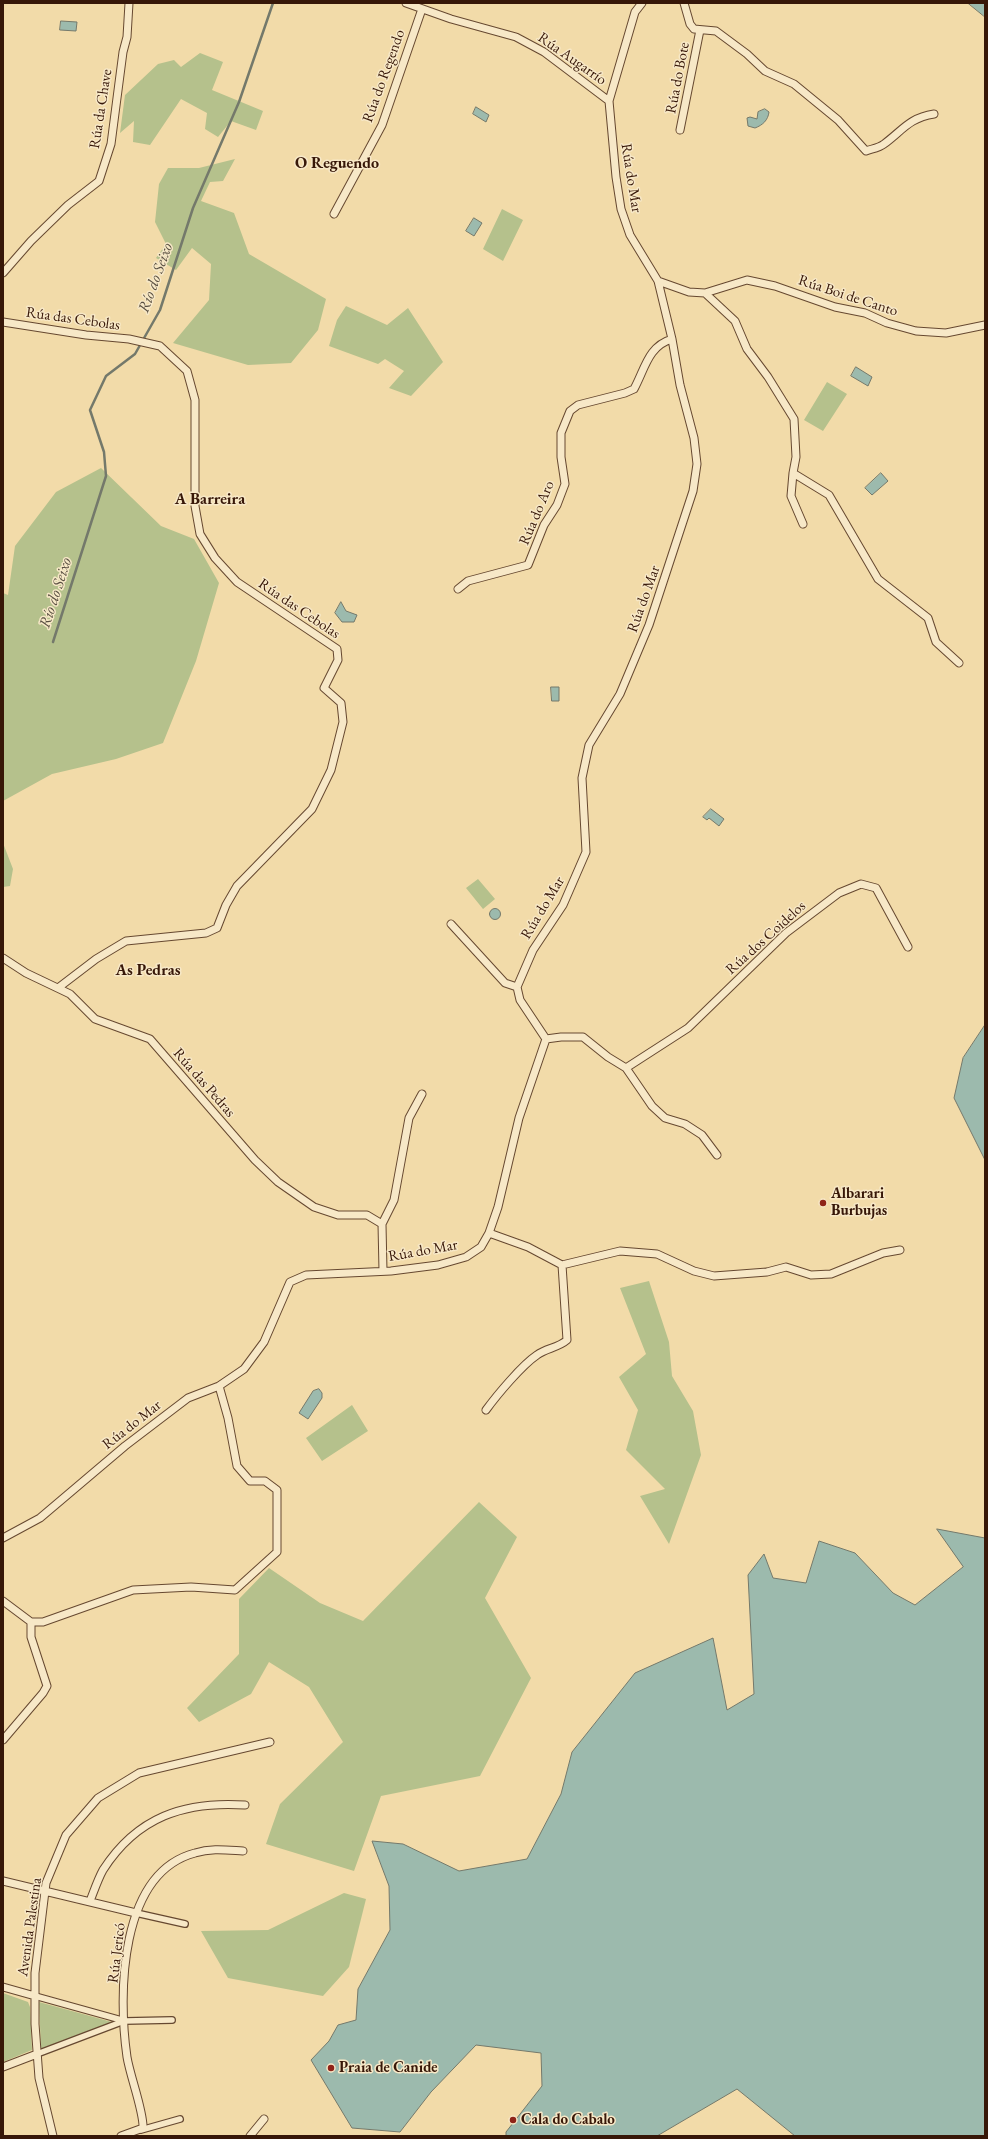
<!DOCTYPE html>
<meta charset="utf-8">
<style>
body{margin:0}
#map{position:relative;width:988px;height:2139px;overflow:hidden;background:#f2dba9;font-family:"EB Garamond",serif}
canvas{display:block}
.frame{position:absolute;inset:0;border:4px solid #371708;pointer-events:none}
</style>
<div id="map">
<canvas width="988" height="2139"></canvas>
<div class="frame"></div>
</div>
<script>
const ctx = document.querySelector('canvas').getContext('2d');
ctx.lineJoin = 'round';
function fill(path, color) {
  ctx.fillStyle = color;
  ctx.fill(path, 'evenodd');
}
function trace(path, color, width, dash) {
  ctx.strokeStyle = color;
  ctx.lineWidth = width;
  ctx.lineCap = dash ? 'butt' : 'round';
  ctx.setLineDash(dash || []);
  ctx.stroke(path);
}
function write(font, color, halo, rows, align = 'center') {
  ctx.font = font + ' "EB Garamond",serif';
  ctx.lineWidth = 3;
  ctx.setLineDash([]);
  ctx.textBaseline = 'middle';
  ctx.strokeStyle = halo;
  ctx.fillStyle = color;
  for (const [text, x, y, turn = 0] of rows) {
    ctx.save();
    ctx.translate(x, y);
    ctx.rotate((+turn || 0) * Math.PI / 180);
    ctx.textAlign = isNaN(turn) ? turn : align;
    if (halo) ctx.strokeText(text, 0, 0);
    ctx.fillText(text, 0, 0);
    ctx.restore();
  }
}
fill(new Path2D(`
 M 200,53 L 223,62 L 212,90 L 263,111 L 256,130 L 231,121 L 218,137 L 205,129 L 207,113 L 181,99 L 150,145 L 133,142 L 134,121 L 120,133 L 125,95 L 158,64 L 174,60 L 181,67 Z
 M 235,159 L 223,181 L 210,182 L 201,201 L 234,213 L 249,254 L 326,299 L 318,330 L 291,363 L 248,365 L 173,343 L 209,300 L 211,264 L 192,248 L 176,270 L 156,258 L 166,244 L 155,222 L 159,184 L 168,168 L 199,168 Z
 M 502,209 L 523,220 L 503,261 L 483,249 Z
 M 346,306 L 387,325 L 408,308 L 443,362 L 411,396 L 389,388 L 404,371 L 385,359 L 378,364 L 329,346 L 337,320 Z
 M 827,382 L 847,394 L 823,431 L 804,420 Z
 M 101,468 L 161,526 L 194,539 L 219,583 L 196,661 L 163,743 L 116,759 L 52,774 L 3,801 L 3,593 L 8,595 L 15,546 L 56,492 Z
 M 3,843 L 13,869 L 10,886 L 3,887 Z
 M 478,879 L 495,899 L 483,909 L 466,888 Z
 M 649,1281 L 669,1342 L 672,1376 L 693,1411 L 701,1455 L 669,1544 L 640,1496 L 665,1489 L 626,1450 L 638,1410 L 619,1377 L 646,1354 L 620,1288 Z
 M 352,1405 L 368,1431 L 322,1461 L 306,1438 Z
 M 479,1502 L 517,1537 L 485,1598 L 531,1678 L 480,1776 L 381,1796 L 354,1871 L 266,1844 L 280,1804 L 343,1742 L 309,1687 L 269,1662 L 251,1694 L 199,1722 L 187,1708 L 239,1654 L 239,1599 L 269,1568 L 320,1603 L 363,1621 Z
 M 344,1893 L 366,1899 L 349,1967 L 323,1996 L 228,1978 L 201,1931 L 268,1930 Z
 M 3,1993 L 28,2002 L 30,2007 L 32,2050 L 3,2062 Z
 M 39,2002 L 112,2022 L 41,2049 Z`), '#b5c18c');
const water = new Path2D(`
 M 968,3 L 985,3 L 985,16 L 984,16 Z
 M 61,21 L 77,22 L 76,31 L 60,30 Z
 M 476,107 L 489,115 L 486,122 L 473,114 Z
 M 765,109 L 769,112 C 768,120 763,125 755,128 L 748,126 L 747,118 L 750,117 L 757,119 L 758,112 Z
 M 474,218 L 482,223 L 474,236 L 466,231 Z
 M 856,367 L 872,377 L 868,386 L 851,376 Z
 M 881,473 L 888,481 L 872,495 L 865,488 Z
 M 341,602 L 346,611 L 357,615 L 354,622 L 342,622 L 335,613 Z
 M 551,687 L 559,687 L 559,701 L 552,701 Z
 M 711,809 L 724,819 L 719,826 L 709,818 L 707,820 L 703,817 Z
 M489.5 914a5.5 5.5 0 1 1 11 0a5.5 5.5 0 1 1-11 0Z
 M 985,1025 L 985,1160 L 954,1098 L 963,1058 Z
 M 319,1389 L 322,1393 L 322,1398 L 308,1419 L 299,1413 L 313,1391 Z
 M 937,1529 L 985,1538 L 985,2136 L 795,2136 L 737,2089 L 657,2136 L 506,2136 L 506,2132 L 542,2086 L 541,2053 L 476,2045 L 431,2092 L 400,2132 L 352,2128 L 311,2060 L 329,2041 L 338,2025 L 356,2020 L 358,1989 L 390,1930 L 389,1886 L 372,1841 L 403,1844 L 459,1871 L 527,1859 L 561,1794 L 572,1752 L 635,1673 L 713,1638 L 727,1710 L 754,1694 L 748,1575 L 764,1554 L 773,1578 L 806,1583 L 819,1541 L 855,1553 L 893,1593 L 915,1605 L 963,1567 Z`);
fill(water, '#9cbaad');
trace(water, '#74796b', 1);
trace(new Path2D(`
 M 53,642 L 106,476 L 104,452 L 90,410 L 106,376 L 135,354 L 160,310 L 193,208 L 239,102 L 273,3`), '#74796b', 2.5);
const pedestrian = new Path2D(`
 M 136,1913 L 185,1924
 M 35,1996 L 125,2021 L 172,2020
 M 37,2054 L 124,2021
 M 141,2130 L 180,2119`);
const minor = new Path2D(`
 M 406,3 L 451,19 L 516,37 L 544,52 L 609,101
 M 684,3 L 690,24 L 694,29 L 716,31 L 747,54 L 765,71 L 794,84 L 838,120 L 866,151 C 871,149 879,148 884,144 C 903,130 909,118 934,114
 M 680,130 L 700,30
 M 334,214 L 382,125 L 422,9
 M 3,273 L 31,241 L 68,205 L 99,181 L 111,144 L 123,52 L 127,37 L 129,3
 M 658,281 L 689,292 L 705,293 L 735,321 L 747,349 L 768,377 L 794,419 L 796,457 L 793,473 L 829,495 L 878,579 L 928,618 L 936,642 L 959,663
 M 705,293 L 747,280 L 775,286 L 835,307 L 865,313 L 887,323 L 916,331 L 946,333 L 985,325
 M 3,322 L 86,335 L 129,339 L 160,346 L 187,371 L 195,400 L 195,506 L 200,534 L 215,558 L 237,582 L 337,649 L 338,660 L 324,688 L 341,703 L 343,722 L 331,770 L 312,809 L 237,886 L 226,905 L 217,928 L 206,933 L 126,941 L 96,959 L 58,988
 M 793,473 L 791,496 L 803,524
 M 458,589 L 468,581 L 528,565 L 544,525 L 557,505 L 565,484 L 561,457 L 561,433 L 570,411 L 578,405 L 625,393 L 634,389 C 645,369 648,346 672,339
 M 451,924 L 505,983 L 517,987
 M 3,958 L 26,973 L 70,994 L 95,1019 L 150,1039 L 255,1160 L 278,1182 L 314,1207 L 338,1215 L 367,1215 L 382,1224
 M 546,1039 L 561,1037 L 583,1037 L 608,1057 L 626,1068 L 652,1106 L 665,1118 L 685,1124 L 702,1135 L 717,1155
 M 626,1068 L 688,1028 L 786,933 L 839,893 L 861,884 L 876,888 L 908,947
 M 489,1233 L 528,1247 L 562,1265 L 620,1251 L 657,1254 L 694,1271 L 714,1276 L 767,1272 L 786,1267 L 811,1275 L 831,1274 L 883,1253 L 900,1250
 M 383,1271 L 382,1224 L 394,1200 L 409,1118 L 422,1094
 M 486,1410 C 497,1395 522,1365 537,1355 C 546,1348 558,1348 567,1340 L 562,1265
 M 3,1538 L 40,1518 L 125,1446 L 188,1398 L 219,1386 L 244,1369 L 264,1342 L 290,1282 L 306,1275 L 391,1271 L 438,1265 L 466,1257 L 481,1247 L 489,1233 L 498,1207 L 519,1118 L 546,1039 L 520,1000 L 517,987 L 533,950 L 563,905 L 586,852 L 582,778 L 589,745 L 620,694 L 649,625 L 693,491 L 697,464 L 694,438 L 680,385 L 672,339 L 658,281 L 630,235 L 621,209 L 616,177 L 609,101 L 635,12 L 642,3
 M 3,1601 L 31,1622 L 43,1622 L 133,1590 L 191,1587 L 235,1590 L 277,1552 L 277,1490 L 265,1481 L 250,1481 L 237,1466 L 228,1418 L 219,1386
 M 3,1740 L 43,1693 L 47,1686 L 31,1637 L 31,1622
 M 3,1881 L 136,1913
 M 90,1901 C 94,1891 98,1879 103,1870 C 137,1817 184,1801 245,1805
 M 3,1987 L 35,1996
 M 3,2067 L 37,2054
 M 53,2136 L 39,2078 L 35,2024 L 35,1973 L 46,1883 L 66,1835 L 98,1798 L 139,1773 L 270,1742
 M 121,2136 L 143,2128 C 144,2112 130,2076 127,2057 C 118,1995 119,1873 195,1853 C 211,1848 226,1850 243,1851
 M 250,2136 L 264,2119`);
trace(pedestrian, '#664830', 8);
trace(minor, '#664830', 9);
trace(pedestrian, '#f7e8c7', 5.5);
trace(minor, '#f7e8c7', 7);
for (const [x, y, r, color] of [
 [823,1203,4,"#8f2418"],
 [331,2068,4,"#8f2418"],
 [513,2120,4,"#8f2418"]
]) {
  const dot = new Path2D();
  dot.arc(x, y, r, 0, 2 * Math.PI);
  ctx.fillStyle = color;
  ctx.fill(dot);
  trace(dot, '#f7e8c7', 1.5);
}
write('15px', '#371708', '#f7e8c7', [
 ["Rúa Augarrío",572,59,35],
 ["Rúa do Regendo",384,76,-70],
 ["Rúa do Bote",678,78,-79],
 ["Rúa da Chave",101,109,-81],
 ["Rúa do Mar",631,178,81],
 ["Rúa Boi de Canto",848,296,18],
 ["Rúa das Cebolas",73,319,8],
 ["Rúa do Aro",537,513,-67],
 ["Rúa do Mar",644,599,-70],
 ["Rúa das Cebolas",299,609,34],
 ["Rúa do Mar",543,908,-59],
 ["Rúa dos Coidelos",766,938,-42],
 ["Rúa das Pedras",204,1083,49],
 ["Rúa do Mar",423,1251,-10],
 ["Rúa do Mar",132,1425,-38],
 ["Avenida Palestina",30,1927,-82],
 ["Rúa Jericó",117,1953,-83]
]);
write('bold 15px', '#371708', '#f7e8c7', [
 ["Albarari",831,1194],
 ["Burbujas",831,1211],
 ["Praia de Canide",339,2068],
 ["Cala do Cabalo",521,2120]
], 'left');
write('bold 16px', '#371708', '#f7e8c7', [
 ["O Reguendo",337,164],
 ["A Barreira",210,500],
 ["As Pedras",148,971]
]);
write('italic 16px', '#5a5042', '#f7e8c7', [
 ["Río do Seixo",156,278,-70],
 ["Río do Seixo",56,593,-72]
]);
</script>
